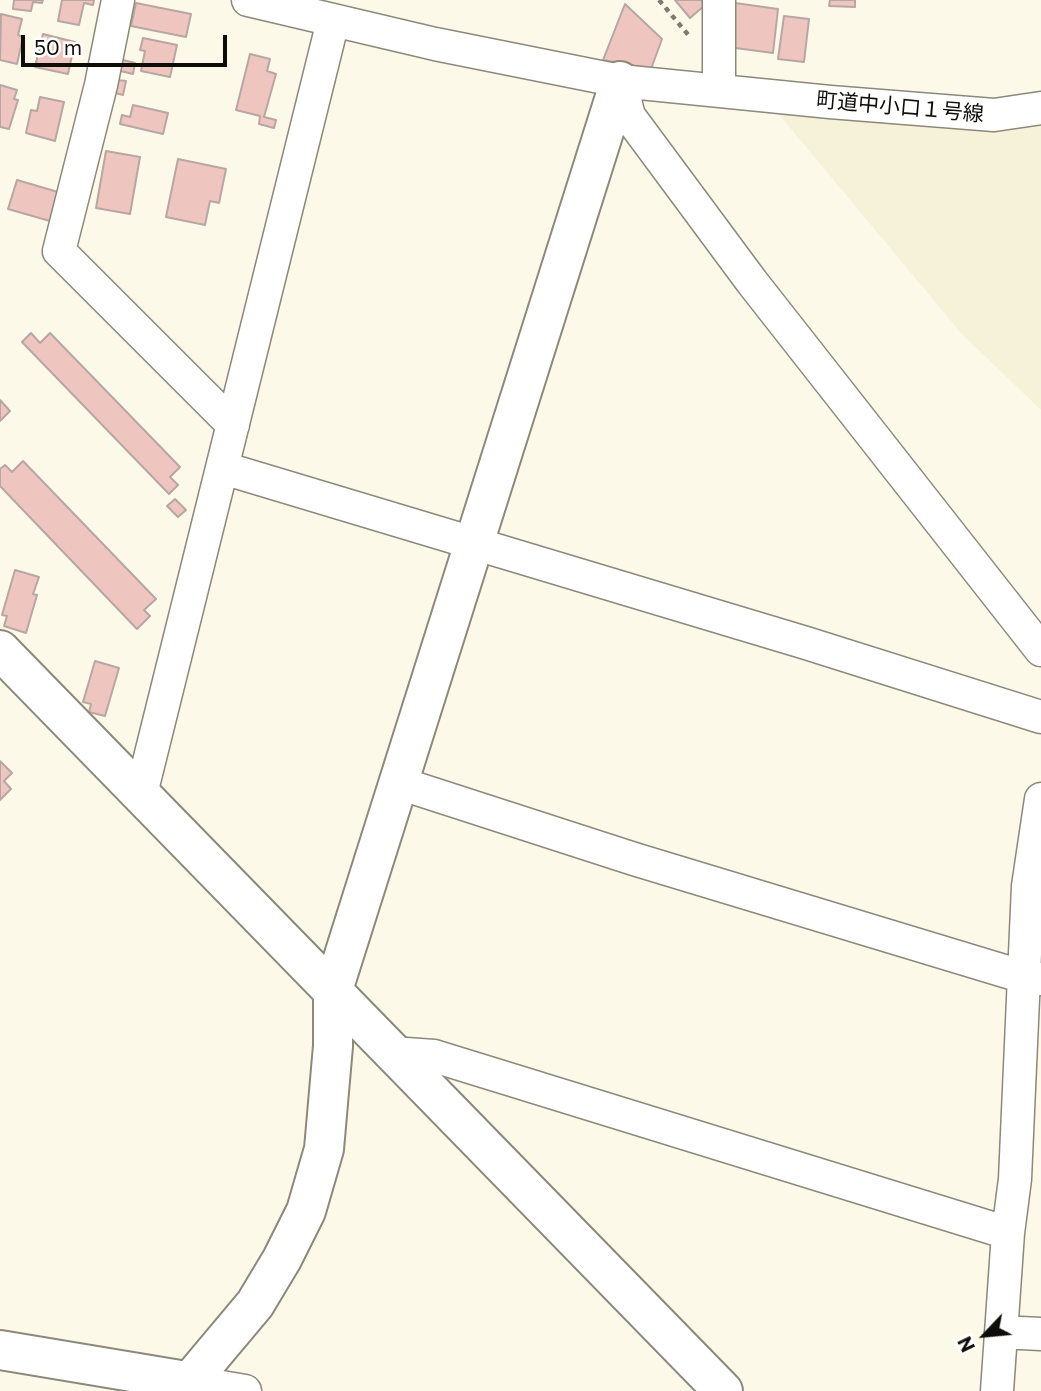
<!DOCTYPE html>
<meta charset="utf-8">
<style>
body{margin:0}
#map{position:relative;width:1041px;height:1391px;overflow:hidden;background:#fdf9e9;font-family:Commissioner,sans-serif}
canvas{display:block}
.north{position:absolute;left:950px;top:1300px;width:70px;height:70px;-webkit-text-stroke:5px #fff;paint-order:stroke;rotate:244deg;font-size:19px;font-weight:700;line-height:28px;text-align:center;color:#0f0d08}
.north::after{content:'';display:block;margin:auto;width:24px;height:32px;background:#0f0d08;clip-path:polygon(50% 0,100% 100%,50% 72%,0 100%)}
.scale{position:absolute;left:21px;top:35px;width:206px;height:32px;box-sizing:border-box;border:4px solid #0f0d08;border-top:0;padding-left:9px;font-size:21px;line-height:24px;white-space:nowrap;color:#0f0d08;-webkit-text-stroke:5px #fff;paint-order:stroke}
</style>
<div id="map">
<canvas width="1041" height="1391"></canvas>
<div class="north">N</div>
<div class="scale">50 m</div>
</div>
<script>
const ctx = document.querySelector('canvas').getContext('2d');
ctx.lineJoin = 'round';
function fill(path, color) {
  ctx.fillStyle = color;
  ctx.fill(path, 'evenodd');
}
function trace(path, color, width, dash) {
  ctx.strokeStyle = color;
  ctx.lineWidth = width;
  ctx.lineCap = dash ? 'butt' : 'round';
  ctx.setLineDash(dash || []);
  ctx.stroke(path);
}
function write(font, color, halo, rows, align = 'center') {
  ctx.font = font + ' Commissioner,"Noto Sans JP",sans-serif';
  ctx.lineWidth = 7;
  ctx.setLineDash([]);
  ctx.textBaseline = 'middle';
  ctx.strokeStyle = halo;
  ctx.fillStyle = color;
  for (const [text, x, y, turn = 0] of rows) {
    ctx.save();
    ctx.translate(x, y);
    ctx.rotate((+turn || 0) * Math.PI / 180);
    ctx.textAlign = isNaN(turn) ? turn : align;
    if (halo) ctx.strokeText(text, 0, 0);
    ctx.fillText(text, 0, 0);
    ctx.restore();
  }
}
fill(new Path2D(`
 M 777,112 L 1001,130 L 1041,125 L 1041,410 L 961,333 Z`), '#f6f1d9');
const building = new Path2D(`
 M 14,0 L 43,0 L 42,3 L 33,2 L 31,11 L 13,9 Z
 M 62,0 L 94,0 L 93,5 L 84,3 L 79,25 L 58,21 Z
 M 675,0 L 701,0 L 705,5 L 690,18 Z
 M 830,0 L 855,0 L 855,7 L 829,6 Z
 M 136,3 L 191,14 L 186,37 L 131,26 Z
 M 735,3 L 778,9 L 773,53 L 728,47 Z
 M 625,4 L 662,39 L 651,69 L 603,60 Z
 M 1,14 L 22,19 L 18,35 L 23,37 L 17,64 L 0,60 Z
 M 784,16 L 809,19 L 804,62 L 778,59 Z
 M 43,34 L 75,42 L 68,74 L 35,67 Z
 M 143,38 L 177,45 L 170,77 L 141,71 L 145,51 L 140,50 Z
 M 250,54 L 270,59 L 267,71 L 276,74 L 264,117 L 276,120 L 274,128 L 259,124 L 260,116 L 236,110 Z
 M 119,59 L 135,63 L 133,74 L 116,70 Z
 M 118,80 L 126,81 L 123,95 L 115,93 Z
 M 0,85 L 17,90 L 14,99 L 18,100 L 9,129 L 0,127 Z
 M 40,97 L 64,102 L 55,141 L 26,133 L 31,110 L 37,111 Z
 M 133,105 L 168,113 L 163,134 L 120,124 L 122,115 L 130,117 Z
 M 106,151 L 140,157 L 130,214 L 96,208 Z
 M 178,159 L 226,169 L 219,203 L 210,201 L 205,225 L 166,217 Z
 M 17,180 L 58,192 L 50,221 L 8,209 Z
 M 31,333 L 40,343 L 50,333 L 180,467 L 170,477 L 178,485 L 169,494 L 22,342 Z
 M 0,400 L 10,411 L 0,421 Z
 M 23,461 L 156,599 L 144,610 L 150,616 L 137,629 L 0,486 L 0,469 L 5,465 L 12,472 Z
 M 175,499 L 186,510 L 178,517 L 167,506 Z
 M 15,570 L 39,577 L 33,594 L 37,595 L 26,633 L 4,626 L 7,616 L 2,615 Z
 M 95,661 L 119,668 L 105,716 L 89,712 L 91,704 L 83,702 Z
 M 0,761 L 12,773 L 4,781 L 11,789 L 0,800 Z`);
fill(building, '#efc6bf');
trace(building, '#b8a6a3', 2);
const minor = new Path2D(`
 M 118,0 L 101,85 L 59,251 L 233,425
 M 248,0 L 435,44 L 620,81 L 830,102 L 994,115 L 1041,108
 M 620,81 L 629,116 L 752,282 L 1041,650
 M 719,91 L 719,0
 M 223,468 L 806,643 L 1041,717
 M 399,783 L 634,859 L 1024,977 L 1041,979
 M 141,794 L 333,21
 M 392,1053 L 434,1056 L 1008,1233
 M 1001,1332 L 1041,1334
 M 192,1382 L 245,1391
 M 997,1391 L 1008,1233 L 1015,1179 L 1028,886 L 1041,799`);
const tertiary = new Path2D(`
 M 0,650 L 723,1391
 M 0,1350 L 192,1382
 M 182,1391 L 255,1304 L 282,1259 L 306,1211 L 324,1149 L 333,1046 L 333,990 L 620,81`);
trace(minor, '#8c897a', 35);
trace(tertiary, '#8c897a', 42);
trace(new Path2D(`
 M 659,0 L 690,37`), '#7d7a70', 4.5, [5, 5]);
trace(minor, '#fff', 32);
trace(tertiary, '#fff', 38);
write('21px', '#0f0d08', '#fff', [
 ["町道中小口１号線",900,107,5]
]);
</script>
